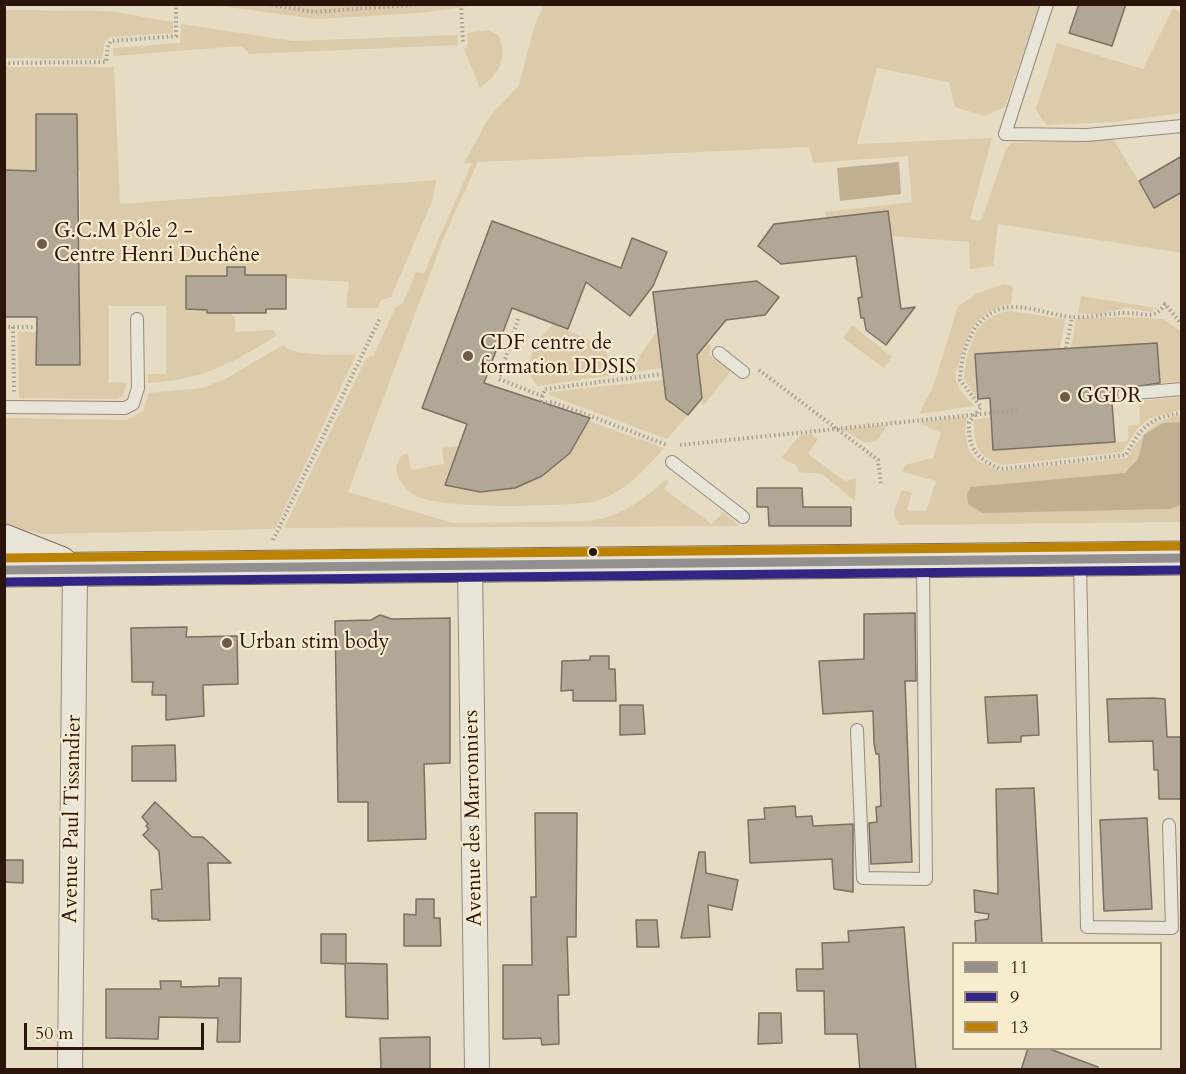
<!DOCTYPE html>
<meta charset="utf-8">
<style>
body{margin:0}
#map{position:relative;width:1186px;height:1074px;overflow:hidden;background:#e6dbc3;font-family:Cardo,serif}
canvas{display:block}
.frame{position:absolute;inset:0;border:6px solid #2b150b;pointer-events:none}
.legend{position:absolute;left:952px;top:942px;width:210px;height:108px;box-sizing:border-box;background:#f8ecce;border:2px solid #a69680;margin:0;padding:8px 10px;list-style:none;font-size:18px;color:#2b150b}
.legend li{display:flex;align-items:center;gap:12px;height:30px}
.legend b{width:30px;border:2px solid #a69680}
.scale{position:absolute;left:24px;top:1023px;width:180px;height:27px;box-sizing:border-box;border:3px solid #2b150b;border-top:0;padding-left:8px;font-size:18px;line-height:21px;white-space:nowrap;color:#2b150b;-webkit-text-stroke:4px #f8ecce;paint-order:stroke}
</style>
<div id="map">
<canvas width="1186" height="1074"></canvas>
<div class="frame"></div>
<ul class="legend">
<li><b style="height:8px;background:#928f8e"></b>11</li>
<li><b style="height:8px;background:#312783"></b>9</li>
<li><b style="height:8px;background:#bb8203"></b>13</li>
</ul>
<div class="scale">50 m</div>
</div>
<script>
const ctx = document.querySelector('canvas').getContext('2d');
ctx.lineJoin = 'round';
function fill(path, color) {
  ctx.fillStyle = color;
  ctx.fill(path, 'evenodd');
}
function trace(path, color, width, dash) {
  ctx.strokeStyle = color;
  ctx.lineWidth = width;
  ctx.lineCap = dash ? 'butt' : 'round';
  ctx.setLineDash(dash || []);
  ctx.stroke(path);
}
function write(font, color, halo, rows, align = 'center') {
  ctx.font = font + ' Cardo,serif';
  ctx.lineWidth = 4.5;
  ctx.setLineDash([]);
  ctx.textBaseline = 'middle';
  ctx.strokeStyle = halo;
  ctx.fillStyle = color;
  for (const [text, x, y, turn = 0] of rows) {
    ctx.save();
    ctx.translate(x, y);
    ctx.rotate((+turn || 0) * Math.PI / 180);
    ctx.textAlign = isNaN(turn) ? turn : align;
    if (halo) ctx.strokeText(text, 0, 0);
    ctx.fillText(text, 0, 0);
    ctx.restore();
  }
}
fill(new Path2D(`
 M 213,5 L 478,4 L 478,5 L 420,13 L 317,19 Z
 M 544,5 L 1040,5 L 1005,107 L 985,116 L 955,107 L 949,82 L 877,68 L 857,144 L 992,138 L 970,219 L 981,221 L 1006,149 L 1011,143 L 1114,140 L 1154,207 L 1181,192 L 1181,253 L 998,224 L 993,266 L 970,269 L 969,242 L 892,236 L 888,211 L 826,218 L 825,212 L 912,202 L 908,156 L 813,163 L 809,147 L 478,162 L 446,232 L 348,492 L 453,523 L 589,521 C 621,516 642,501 665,480 L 669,481 L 664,489 L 712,524 L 723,512 L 739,526 L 284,528 L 366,358 L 374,355 L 395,308 L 403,303 L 416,272 L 424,273 L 472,163 L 464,163 L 490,116 L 519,85 L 534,27 Z
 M 1173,8 L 1181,13 L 1181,113 L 1113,122 L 1046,125 L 1036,109 L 1057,43 L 1143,69 Z
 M 5,10 L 109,11 L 173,22 L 173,33 L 111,37 L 105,41 L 102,59 L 5,58 Z
 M 181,24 L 293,41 L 457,35 L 458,45 L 249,54 L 242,46 L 113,56 L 113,48 L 180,43 Z
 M 488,30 L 498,35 C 509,59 498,74 480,88 L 464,49 L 468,44 L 467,33 Z
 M 5,67 L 114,67 L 120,204 L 436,180 L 433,199 L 391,297 L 381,300 L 378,308 L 346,308 L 349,282 L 286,278 L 283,275 L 245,281 L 245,267 L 227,267 L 227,282 L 213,276 L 190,276 L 186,280 L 186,306 L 189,309 L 207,310 L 207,313 L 232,313 L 232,316 L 235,317 L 235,332 L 274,330 L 276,336 C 229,365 205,379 148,383 L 148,374 L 166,374 L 166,306 L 109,306 L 109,382 L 127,383 L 123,396 L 117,399 L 19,398 L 18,332 L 37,332 L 37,365 L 80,364 L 80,171 L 71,171 L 77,164 L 77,115 L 36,114 L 43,171 L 5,170 Z
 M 1003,284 L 1013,286 L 1011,304 C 980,309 969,329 961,357 C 959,363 956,370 956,375 C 955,388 967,398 975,406 L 919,414 L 933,387 L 958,306 L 978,293 Z
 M 1081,296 L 1157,308 L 1151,312 L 1127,308 L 1098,314 L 1078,314 Z
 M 1010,311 L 1065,319 L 1060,349 L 975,354 L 978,399 L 964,379 C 966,350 975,314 1010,311 Z
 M 1128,317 L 1163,319 L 1181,331 L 1181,381 L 1160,383 L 1157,343 L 1071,348 L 1076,318 Z
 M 553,324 L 605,347 L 609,364 L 627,370 L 633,367 L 658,329 L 662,368 L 538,386 C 518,366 537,340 553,324 Z
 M 852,325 L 892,357 L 884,368 L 843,338 Z
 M 708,343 L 711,346 L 709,355 L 731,371 L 704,405 L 699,401 L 702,398 L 697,352 Z
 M 283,345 C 292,357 340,354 356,355 L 275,529 L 42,534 L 5,525 L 5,418 L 126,420 L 143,411 L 149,393 L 203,388 L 227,378 Z
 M 664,380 L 666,399 L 688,415 L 667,439 L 549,395 L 549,392 Z
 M 1181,397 L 1181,409 L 1149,419 L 1139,427 L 1122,452 L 1002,465 C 974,454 976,447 973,420 L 991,417 L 993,450 L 1128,441 L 1128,426 L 1140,424 L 1139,401 Z
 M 1181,415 L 1181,522 L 900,525 L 893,514 L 902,490 L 912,493 L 907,510 L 926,511 L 936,481 L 903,472 L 905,465 L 933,458 L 941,433 L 918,422 L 967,417 L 965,430 L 968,448 L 975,459 L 1000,471 L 1127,458 C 1141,435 1154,419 1181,415 Z
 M 589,421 L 664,448 C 643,472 624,493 593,502 C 559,506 439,511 412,494 C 407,491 400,482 398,477 C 395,468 397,462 402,455 L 408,453 L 411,470 L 444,464 L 442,448 L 459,446 L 446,484 C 503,507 565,476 589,421 Z
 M 888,425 L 876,441 L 865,443 L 842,429 Z
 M 811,434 L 818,439 L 808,454 L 845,481 L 856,478 L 855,501 L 822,474 L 799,472 L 796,465 L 781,458 L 800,435 Z`), '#dccbab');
fill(new Path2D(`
 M 899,162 L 901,194 L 840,201 L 837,168 Z
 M 1181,422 L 1181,505 L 1170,509 L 983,513 L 968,504 L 967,494 L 971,487 L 1125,473 L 1138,459 L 1144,435 L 1163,423 Z`), '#c0af91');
const building = new Path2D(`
 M 1079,4 L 1126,4 L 1112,46 L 1069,33 Z
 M 36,114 L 77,114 L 80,365 L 36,365 L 37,317 L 4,317 L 4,170 L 36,171 Z
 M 1182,156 L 1182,192 L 1154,208 L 1139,181 Z
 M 888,211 L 901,309 L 915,307 L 886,345 L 866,330 L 864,318 L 861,318 L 858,298 L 862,297 L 856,256 L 781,264 L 758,246 L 774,224 Z
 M 492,221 L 621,268 L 632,238 L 667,252 L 653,286 L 630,316 L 586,282 L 568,329 L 512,308 L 484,383 L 590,418 L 570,453 L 542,476 L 515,488 L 480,492 L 445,485 L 467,424 L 422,408 Z
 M 227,267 L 245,267 L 245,275 L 286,275 L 286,309 L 266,309 L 266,313 L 207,313 L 207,310 L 186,309 L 186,276 L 227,276 Z
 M 757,281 L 779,297 L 765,315 L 726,320 L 697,355 L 702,398 L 688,415 L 666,399 L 653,292 Z
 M 1157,343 L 1160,383 L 1111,390 L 1115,442 L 993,450 L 990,398 L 978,399 L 975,354 Z
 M 757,488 L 802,488 L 803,507 L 851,507 L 851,526 L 769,526 L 768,507 L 757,507 Z
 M 915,613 L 916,681 L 905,681 L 912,862 L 871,864 L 869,823 L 877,822 L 876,807 L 881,806 L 879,754 L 876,754 L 874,743 L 873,711 L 823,714 L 819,661 L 864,659 L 864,614 Z
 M 380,615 L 392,619 L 450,618 L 450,763 L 424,764 L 426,839 L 368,841 L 368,802 L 338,802 L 335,621 L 371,620 Z
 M 187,627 L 186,637 L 237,636 L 238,684 L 203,685 L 204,716 L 166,720 L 166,695 L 152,695 L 153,682 L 132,682 L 131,628 Z
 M 590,656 L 609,656 L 609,669 L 615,669 L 616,701 L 573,701 L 573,690 L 561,691 L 562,661 L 590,660 Z
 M 1037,695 L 1039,735 L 1021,736 L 1021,742 L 988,743 L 985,697 Z
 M 1154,698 L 1165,699 L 1167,737 L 1181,737 L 1182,799 L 1159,799 L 1158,770 L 1154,770 L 1153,741 L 1109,742 L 1107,699 Z
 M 620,705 L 643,705 L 645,734 L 620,735 Z
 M 175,745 L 176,781 L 132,781 L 132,746 Z
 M 1034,788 L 1042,944 L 976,944 L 975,921 L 988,919 L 989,914 L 975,912 L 974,890 L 998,894 L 996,789 Z
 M 155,802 L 192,837 L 203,837 L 231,863 L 208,863 L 210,920 L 158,921 L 158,919 L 152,919 L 151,890 L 162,889 L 159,851 L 143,835 L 149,829 L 146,826 L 148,824 L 142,817 Z
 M 795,806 L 796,817 L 812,816 L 813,826 L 853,824 L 853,892 L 834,889 L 832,859 L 750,863 L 748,820 L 765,819 L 764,808 Z
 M 535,813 L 577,813 L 576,937 L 567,937 L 569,995 L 558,995 L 559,1044 L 542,1045 L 541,1038 L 503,1039 L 503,965 L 532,965 L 531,897 L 536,897 Z
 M 1147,818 L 1152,909 L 1104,911 L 1100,820 Z
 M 699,852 L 705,852 L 706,873 L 738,880 L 732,910 L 708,905 L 710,937 L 681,938 Z
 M 4,860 L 23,860 L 23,883 L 4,882 Z
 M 416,899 L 434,899 L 434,918 L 440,918 L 441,946 L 404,946 L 404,914 L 416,915 Z
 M 636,920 L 657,920 L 659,947 L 637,947 Z
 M 904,927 L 916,1070 L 860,1070 L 857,1034 L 825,1034 L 824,991 L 797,991 L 796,969 L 823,969 L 822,943 L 849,942 L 848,931 Z
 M 321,934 L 346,934 L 346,963 L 387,964 L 388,1019 L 346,1017 L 345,964 L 321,963 Z
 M 219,978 L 241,978 L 240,1042 L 217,1042 L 218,1018 L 159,1017 L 158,1039 L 106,1038 L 106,989 L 161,989 L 160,981 L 181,981 L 181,987 L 219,986 Z
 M 759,1013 L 781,1013 L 782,1043 L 758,1044 Z
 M 430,1037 L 430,1070 L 381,1070 L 380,1038 Z
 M 1028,1048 L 1047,1048 L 1098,1067 L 1098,1070 L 1021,1070 Z`);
fill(building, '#b0a797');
trace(building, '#7a7063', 1.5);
const service = new Path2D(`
 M 1047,4 L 1005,134 L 1087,135 L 1182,126
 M 719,353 L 743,372
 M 1124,394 L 1182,389
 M 4,407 L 125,408 L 133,404 L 138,388 L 137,319
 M 672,462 L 743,517
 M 1080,561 L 1087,927 L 1172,928 L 1169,825
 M 857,730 L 863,878 L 926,879 L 923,562`);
const minor = new Path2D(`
 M 470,566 L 477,1070
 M 70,1070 L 75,569`);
const secondary = new Path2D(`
 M 4,541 L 60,563
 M 4,570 L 1182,558`);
trace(service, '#948b7c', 14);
trace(minor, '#948b7c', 26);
trace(secondary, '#7a7063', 35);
trace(new Path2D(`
 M 267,4 L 314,12 L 424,4
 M 461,4 L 463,44
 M 4,63 L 106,62 L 108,45 L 111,41 L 176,36 L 176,4
 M 518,319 L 499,379 L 542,396
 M 1182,325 L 1165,304 C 1154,322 1143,312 1125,313 C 1108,313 1091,318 1074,317 C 1054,316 1034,307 1014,307 C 976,307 961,348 960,380 L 981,407 L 969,422 C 968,448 976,459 1001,469 L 1126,455 C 1140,428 1150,417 1182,413
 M 4,327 L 35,327
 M 13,327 L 14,392
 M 1066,348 L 1072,317
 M 759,370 L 878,460 L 881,484
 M 663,374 L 545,389 L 540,403 L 553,402 L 667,445
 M 680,445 L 1020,410
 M 273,540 L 380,318`), '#a59f94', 4, [1.5, 3]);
trace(service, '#e9e4d8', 12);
trace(minor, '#e9e4d8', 24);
trace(secondary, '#e9e4d8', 33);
trace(new Path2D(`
 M 4,570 L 1182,558`), '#928f8e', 9);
trace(new Path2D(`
 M 4,582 L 1182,570`), '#312783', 9);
trace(new Path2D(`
 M 4,558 L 1182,546`), '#bb8203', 9);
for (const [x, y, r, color] of [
 [42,244,6,"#6c5a4b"],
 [468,356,6,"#6c5a4b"],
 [1065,397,6,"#6c5a4b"],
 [593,552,5,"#2b150b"],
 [227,643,6,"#6c5a4b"]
]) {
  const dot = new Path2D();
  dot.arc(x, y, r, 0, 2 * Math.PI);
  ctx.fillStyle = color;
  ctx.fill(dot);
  trace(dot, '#f8ecce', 2);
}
write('21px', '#2b150b', '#f8ecce', [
 ["G.C.M Pôle 2 -",54,232],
 ["Centre Henri Duchêne",54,256],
 ["CDF centre de",480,344],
 ["formation DDSIS",480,368],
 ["GGDR",1077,397],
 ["Urban stim body",239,643]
], 'left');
write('21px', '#2b150b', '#f8ecce', [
 ["Avenue des Marronniers",474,818,-91],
 ["Avenue Paul Tissandier",73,819,-89]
]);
</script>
